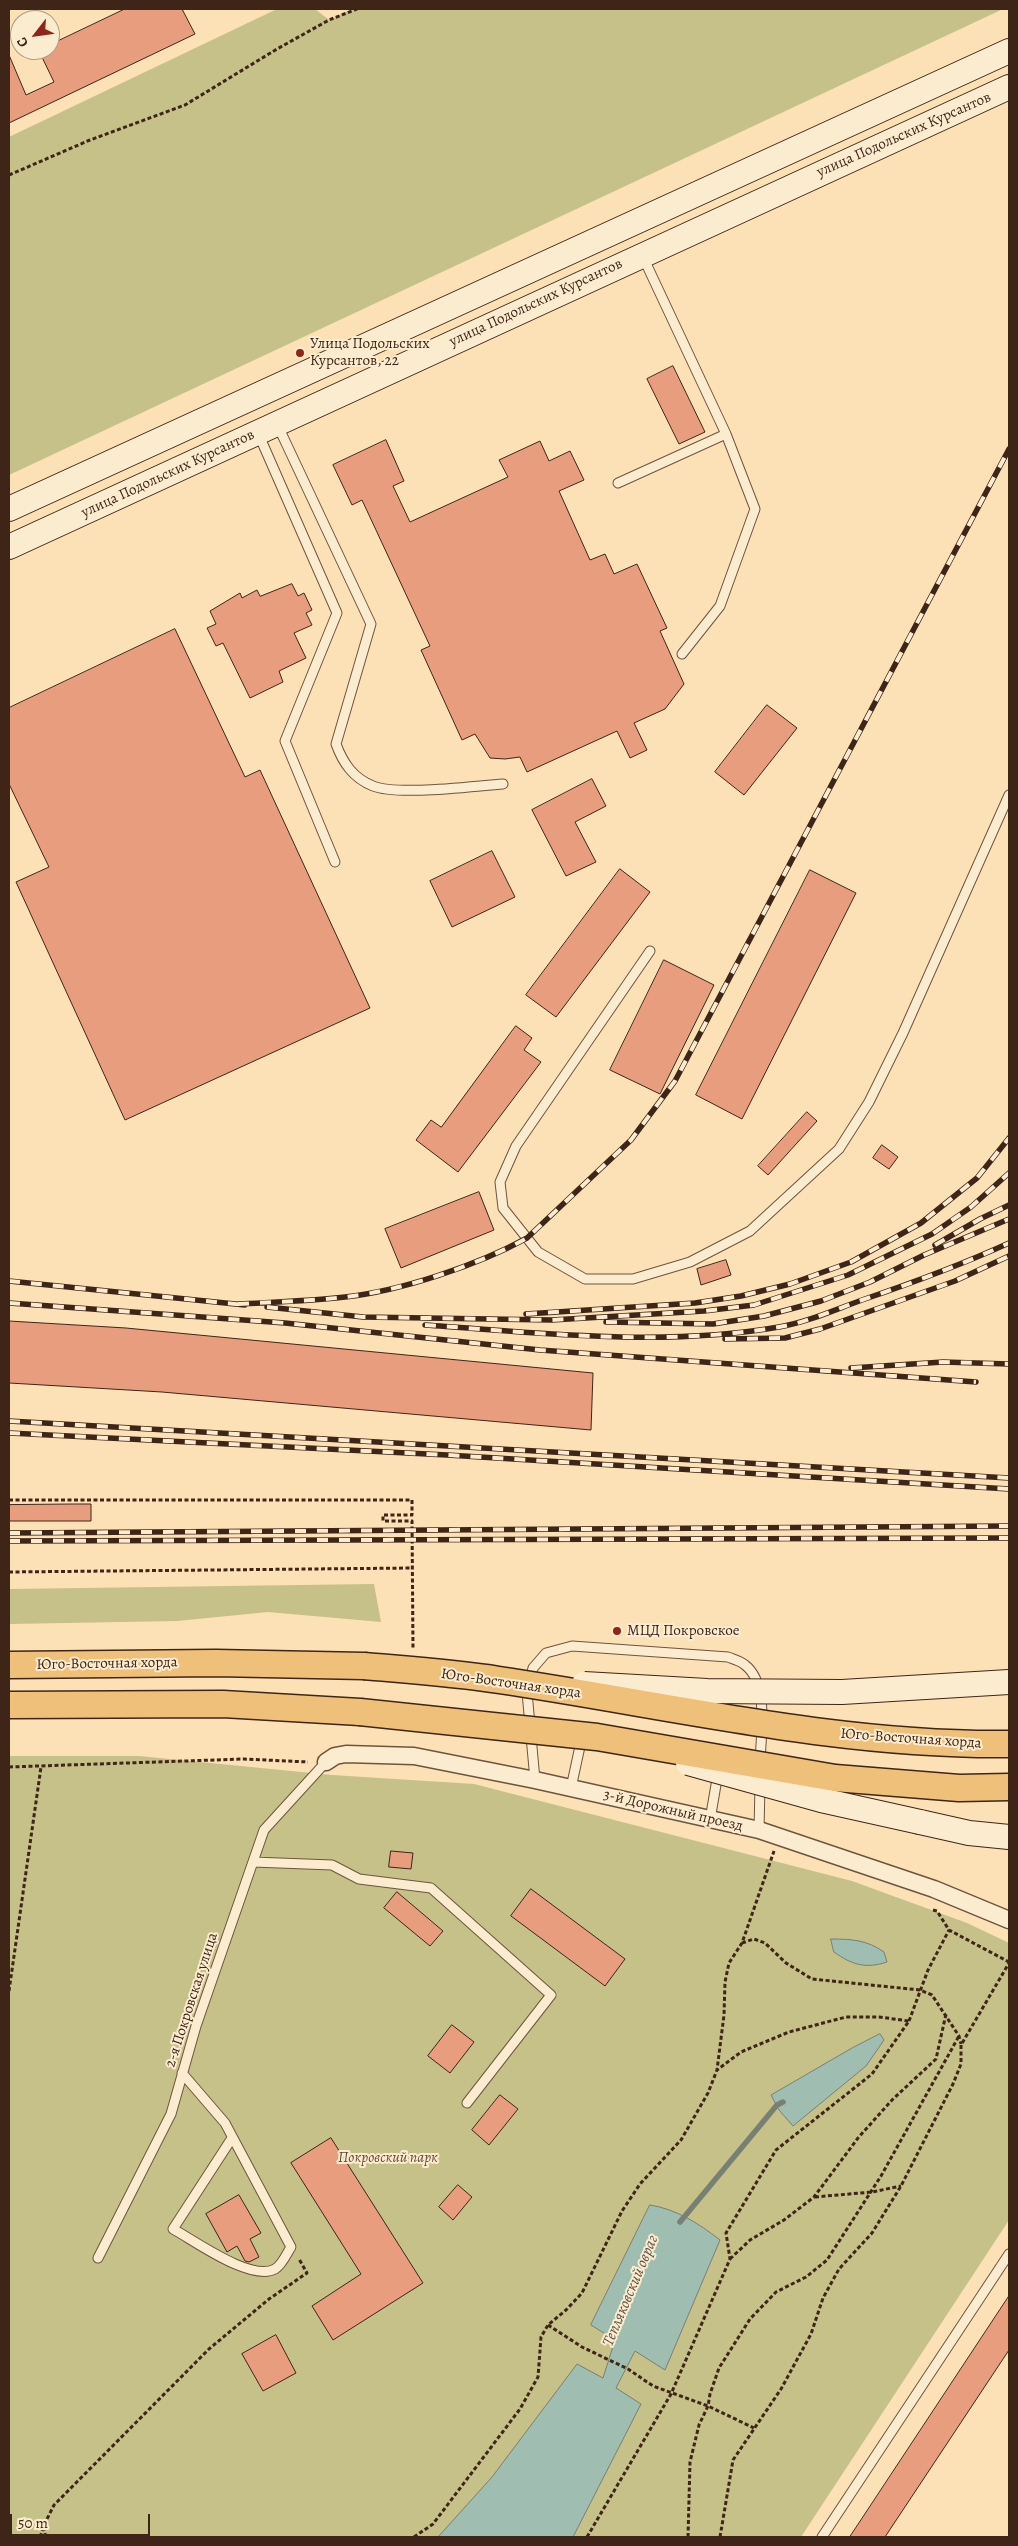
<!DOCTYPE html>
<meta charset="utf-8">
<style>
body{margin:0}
#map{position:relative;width:1018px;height:2546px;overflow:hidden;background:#fbe1b5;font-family:Alegreya,serif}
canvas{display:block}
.frame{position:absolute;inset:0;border:10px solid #3e2518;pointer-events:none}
.north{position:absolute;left:10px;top:10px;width:50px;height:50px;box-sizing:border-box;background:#fceccf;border:1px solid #b09c86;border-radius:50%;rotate:240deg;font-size:14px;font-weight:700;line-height:20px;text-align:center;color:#3e2518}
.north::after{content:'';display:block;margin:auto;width:18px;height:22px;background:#8f2418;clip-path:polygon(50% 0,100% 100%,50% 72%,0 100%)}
.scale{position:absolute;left:10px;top:2514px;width:140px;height:22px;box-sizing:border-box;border:2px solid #3e2518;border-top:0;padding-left:6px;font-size:15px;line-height:18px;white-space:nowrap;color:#3e2518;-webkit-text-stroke:4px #fceccf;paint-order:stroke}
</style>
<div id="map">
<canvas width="1018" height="2546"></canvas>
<div class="frame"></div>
<div class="north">С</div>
<div class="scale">50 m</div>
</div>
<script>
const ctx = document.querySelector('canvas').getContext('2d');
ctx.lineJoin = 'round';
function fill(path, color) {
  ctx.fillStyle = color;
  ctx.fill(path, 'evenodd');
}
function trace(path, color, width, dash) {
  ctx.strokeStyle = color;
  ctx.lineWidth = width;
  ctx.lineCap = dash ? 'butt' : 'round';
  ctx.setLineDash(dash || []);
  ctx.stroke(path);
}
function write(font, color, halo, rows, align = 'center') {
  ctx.font = font + ' Alegreya,serif';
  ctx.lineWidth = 4;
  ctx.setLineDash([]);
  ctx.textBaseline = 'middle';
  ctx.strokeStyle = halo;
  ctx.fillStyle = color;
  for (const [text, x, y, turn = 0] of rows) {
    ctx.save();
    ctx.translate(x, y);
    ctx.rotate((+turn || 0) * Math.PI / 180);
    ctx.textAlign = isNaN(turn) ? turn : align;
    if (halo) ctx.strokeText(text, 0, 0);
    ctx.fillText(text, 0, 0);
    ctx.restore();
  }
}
fill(new Path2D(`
 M 277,9 L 315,9 L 329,20 L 352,9 L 1003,9 L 9,475 L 9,137 Z
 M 374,1584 L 381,1622 L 268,1612 L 177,1621 L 9,1624 L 9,1589 Z
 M 9,1756 L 139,1756 L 332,1775 L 474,1784 L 852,1881 L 967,1923 L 1009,1943 L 1009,2220 L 801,2537 L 9,2537 Z`), '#c5c188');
const water = new Path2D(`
 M 831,1939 C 852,1939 867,1940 884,1952 L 887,1962 C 866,1969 852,1965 834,1952 Z
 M 880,2034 L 884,2040 L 866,2066 L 793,2126 L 779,2110 L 771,2095 L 852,2048 Z
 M 650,2205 C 676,2209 698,2223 720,2240 L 665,2370 L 635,2351 L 616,2388 L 641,2404 L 573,2537 L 438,2537 L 492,2477 L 577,2364 L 603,2378 L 615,2340 L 591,2325 Z`);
fill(water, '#9fbdb1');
trace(water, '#788074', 1);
trace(new Path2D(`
 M 680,2222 L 777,2105 L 783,2102`), '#788074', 5.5);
const building = new Path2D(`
 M 125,9 L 182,9 L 195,34 L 9,123 L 9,55 L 26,95 L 54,82 L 39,51 L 50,50 L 50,45 Z
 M 673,366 L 705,432 L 679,444 L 647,379 Z
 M 386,440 L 404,481 L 393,486 L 410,522 L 508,477 L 499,460 L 540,441 L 549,461 L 570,451 L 584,480 L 559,491 L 590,560 L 605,554 L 614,574 L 637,564 L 667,628 L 660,631 L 684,684 L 665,709 L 634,723 L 647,750 L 630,758 L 617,731 L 527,772 L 520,757 L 505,759 L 490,758 L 475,734 L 462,740 L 421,650 L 430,646 L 362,500 L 352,505 L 333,465 Z
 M 292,584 L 298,596 L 304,593 L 312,610 L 306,613 L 312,625 L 294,633 L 306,658 L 279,671 L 283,682 L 250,698 L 223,643 L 216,646 L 207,628 L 216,624 L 210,611 L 240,593 L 242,598 L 257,590 L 260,596 Z
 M 175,629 L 245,777 L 260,770 L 370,1008 L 125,1120 L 16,882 L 49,867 L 9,784 L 9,708 Z
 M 767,705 L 797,728 L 744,795 L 715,772 Z
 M 592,779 L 606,806 L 575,822 L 596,862 L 566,876 L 532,810 Z
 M 492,851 L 515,897 L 452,927 L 430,881 Z
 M 620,869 L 650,892 L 556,1017 L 526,995 Z
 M 810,870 L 856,893 L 742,1119 L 696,1095 Z
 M 664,960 L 714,985 L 660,1094 L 610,1070 Z
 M 516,1026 L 532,1038 L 524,1050 L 541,1062 L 458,1172 L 416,1140 L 431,1120 L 441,1127 Z
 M 807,1112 L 817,1121 L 768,1175 L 758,1166 Z
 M 882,1145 L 898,1157 L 889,1169 L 873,1158 Z
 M 479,1192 L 494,1230 L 401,1268 L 385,1229 Z
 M 726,1260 L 731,1275 L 701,1285 L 697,1269 Z
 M 9,1321 L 126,1328 L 593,1373 L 591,1430 L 162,1392 L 9,1383 Z
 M 73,1504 L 91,1504 L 91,1521 L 9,1521 L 9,1505 Z
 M 391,1851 L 413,1853 L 411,1869 L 389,1867 Z
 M 531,1889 L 625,1959 L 605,1986 L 511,1916 Z
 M 397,1892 L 443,1931 L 430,1946 L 384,1908 Z
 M 452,2025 L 474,2042 L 450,2073 L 428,2056 Z
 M 500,2095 L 518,2109 L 489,2145 L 472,2130 Z
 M 331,2138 L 423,2283 L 333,2340 L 312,2306 L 361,2274 L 291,2163 Z
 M 458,2185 L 472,2197 L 453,2220 L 439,2207 Z
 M 239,2195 L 261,2233 L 250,2239 L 259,2257 L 249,2262 L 245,2261 L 237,2246 L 227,2252 L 206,2214 Z
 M 1009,2296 L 1009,2350 L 885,2537 L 850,2537 Z
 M 276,2335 L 296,2373 L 263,2391 L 242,2354 Z`);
fill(building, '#e99d7f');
trace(building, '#3e2518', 1);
const service = new Path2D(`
 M 643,257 L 726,434 L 755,509 L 720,606 L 682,654
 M 277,424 L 371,624 L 336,744 C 343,763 353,778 373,786 C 398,796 473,786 503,784
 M 258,433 L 337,613 L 285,741 L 335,862
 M 618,483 L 726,434
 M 650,951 L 516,1146 L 500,1182 L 503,1208 L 538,1252 L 585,1279 L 633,1279 L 690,1262 L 750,1231 L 839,1149 L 869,1102 L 903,1033 L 1009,795
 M 535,1780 L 527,1692 L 533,1668 L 546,1653 L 572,1646 L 728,1657 C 733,1659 741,1661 745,1665 C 769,1683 761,1735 760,1762
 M 571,1788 L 582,1737
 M 710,1820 L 718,1773
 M 759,1830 L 760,1785
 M 253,1862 L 332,1865 L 359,1879 L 431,1888 L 551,1995 L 467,2103
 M 182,2073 L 225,2123 L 291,2247 C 287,2253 282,2265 275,2269 C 251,2282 195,2241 173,2229 L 232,2138
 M 98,2258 L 171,2114 L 196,2026 L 264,1830 L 326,1762
 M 822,2537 L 1009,2254`);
const minor = new Path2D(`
 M 326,1762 L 335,1756 L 346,1754 L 414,1756 L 535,1780 L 759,1830 L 934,1889 L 1009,1920`);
const secondary = new Path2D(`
 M 9,509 L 1009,51
 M 9,547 L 1009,87
 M 920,1822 L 969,1833 L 1009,1837`);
const primary = new Path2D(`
 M 9,1665 L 216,1663 L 364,1666
 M 9,1705 L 223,1704 L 360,1712`);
trace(service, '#6d543f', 11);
trace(minor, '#6d543f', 19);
trace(secondary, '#3e2518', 26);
trace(primary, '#3e2518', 29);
trace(new Path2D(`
 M 9,175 L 90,140 L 185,105 L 277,49 L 329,20 L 357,9
 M 9,1500 L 412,1500 L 412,1515 L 383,1515 L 383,1521 L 412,1521 L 413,1650
 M 9,1572 L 413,1568
 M 9,1767 L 244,1759 L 308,1762
 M 933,1910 L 937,1911 L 949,1930 L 1009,1962
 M 742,1943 L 754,1939 L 765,1943 L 786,1963 L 812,1979 L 920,1990 L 932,1995 L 959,2036 L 961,2044
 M 9,1991 L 41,1767
 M 909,2021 L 928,1970 L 949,1930
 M 815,2197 L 872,2192 L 901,2186
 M 730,2259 L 750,2240 L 784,2220 L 814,2197 L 858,2138 L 892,2100 L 936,2059 L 946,2014
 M 548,2325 L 582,2347 L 628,2369 L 653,2386 L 708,2406 L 754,2428
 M 40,2537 L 43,2529
 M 46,2537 L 43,2527 L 54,2505 L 209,2349 L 269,2299 L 307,2273 L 299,2259
 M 414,2537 L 433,2524 L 520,2409 L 538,2377 L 541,2337 L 548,2325 L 566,2310 L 582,2293 L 622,2211 L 640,2184 L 681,2140 L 708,2093 L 717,2070 L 724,2015 L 725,1982 L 729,1963 L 742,1943 L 774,1851
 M 587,2537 L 671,2394 L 730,2259 L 726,2233 L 776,2150 L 872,2074 L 909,2021 L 879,2017 L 846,2017 L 789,2032 L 741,2052 L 717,2070
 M 688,2537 L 690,2462 L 699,2425 L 708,2406 L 710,2394 L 719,2368 L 750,2319 L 776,2292 L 806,2277 L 827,2260 L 881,2176 L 959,2036
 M 720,2537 L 733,2460 L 781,2389 L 811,2334 L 823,2298 L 839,2269 L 872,2233 L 901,2186 L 953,2084 L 961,2064 L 961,2045 L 1009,1963`), '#3e2518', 3, [4, 2.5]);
trace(service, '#fceccf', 9);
trace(minor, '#fceccf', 16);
trace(secondary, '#fceccf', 24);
trace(primary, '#eec07a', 26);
const rail = new Path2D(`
 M 935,1245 L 980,1219 L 1009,1205
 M 9,1281 L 245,1305
 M 9,1303 L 285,1323 L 540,1350 L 976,1382
 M 238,1304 C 274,1302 310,1301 345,1297 C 401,1291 478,1265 527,1238 L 631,1140 L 675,1081 L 1009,449
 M 267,1307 L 363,1317 L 552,1320 L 704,1311 L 754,1305 L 848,1275 L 932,1234 L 971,1207 L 1009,1173
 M 526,1314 L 695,1303 L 741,1296 L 790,1284 L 851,1262 L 921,1223 L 977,1178 L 1009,1138
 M 606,1322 L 713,1324 L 764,1316 L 821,1301 L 870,1282 L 924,1255 L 1009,1219
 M 425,1325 C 542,1333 663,1347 779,1327 C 808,1322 834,1310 862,1300 C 912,1283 961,1265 1009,1243
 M 725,1339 L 785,1338 L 820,1329 L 955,1281 L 1009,1256
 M 851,1368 L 943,1362 L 1009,1364
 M 9,1421 L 1009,1478
 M 9,1433 L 447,1455 L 1009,1489
 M 9,1533 L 1009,1526
 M 9,1541 L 1009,1538`);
trace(rail, '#3e2518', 5.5);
trace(rail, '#fceccf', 4, [11]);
const secondaryBridge = new Path2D(`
 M 584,1684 L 707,1691 L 842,1692 L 1009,1682
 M 688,1763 L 821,1800 L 920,1822`);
const primaryBridge = new Path2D(`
 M 364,1666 C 409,1670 454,1673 499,1680 C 668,1705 837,1746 1009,1744
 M 360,1712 L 597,1737 L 835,1778 L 959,1788 L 1009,1787`);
trace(secondaryBridge, '#3e2518', 26, []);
trace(primaryBridge, '#3e2518', 29, []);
trace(secondaryBridge, '#fceccf', 24);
trace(primaryBridge, '#eec07a', 26);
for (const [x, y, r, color] of [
 [300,353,5,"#8f2418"],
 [617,1631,5,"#8f2418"]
]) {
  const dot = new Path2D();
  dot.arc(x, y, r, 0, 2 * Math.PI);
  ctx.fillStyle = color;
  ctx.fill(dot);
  trace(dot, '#fceccf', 2);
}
write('15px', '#3e2518', '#fceccf', [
 ["улица Подольских Курсантов",904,135,-24],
 ["улица Подольских Курсантов",536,303,-25],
 ["улица Подольских Курсантов",168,474,-25],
 ["Юго-Восточная хорда",107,1664,-1],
 ["Юго-Восточная хорда",511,1684,8],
 ["Юго-Восточная хорда",911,1739,4],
 ["3-й Дорожный проезд",673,1811,13],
 ["2-я Покровская улица",192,2000,-72]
]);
write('15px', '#3e2518', '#fceccf', [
 ["Улица Подольских",310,344],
 ["Курсантов, 22",310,361],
 ["МЦД Покровское",627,1631]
], 'left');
write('italic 15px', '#604c34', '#fceccf', [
 ["Покровский парк",388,2158]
]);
write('italic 16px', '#5b5346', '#fceccf', [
 ["Тепляковский овраг",631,2291,-67]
]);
</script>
